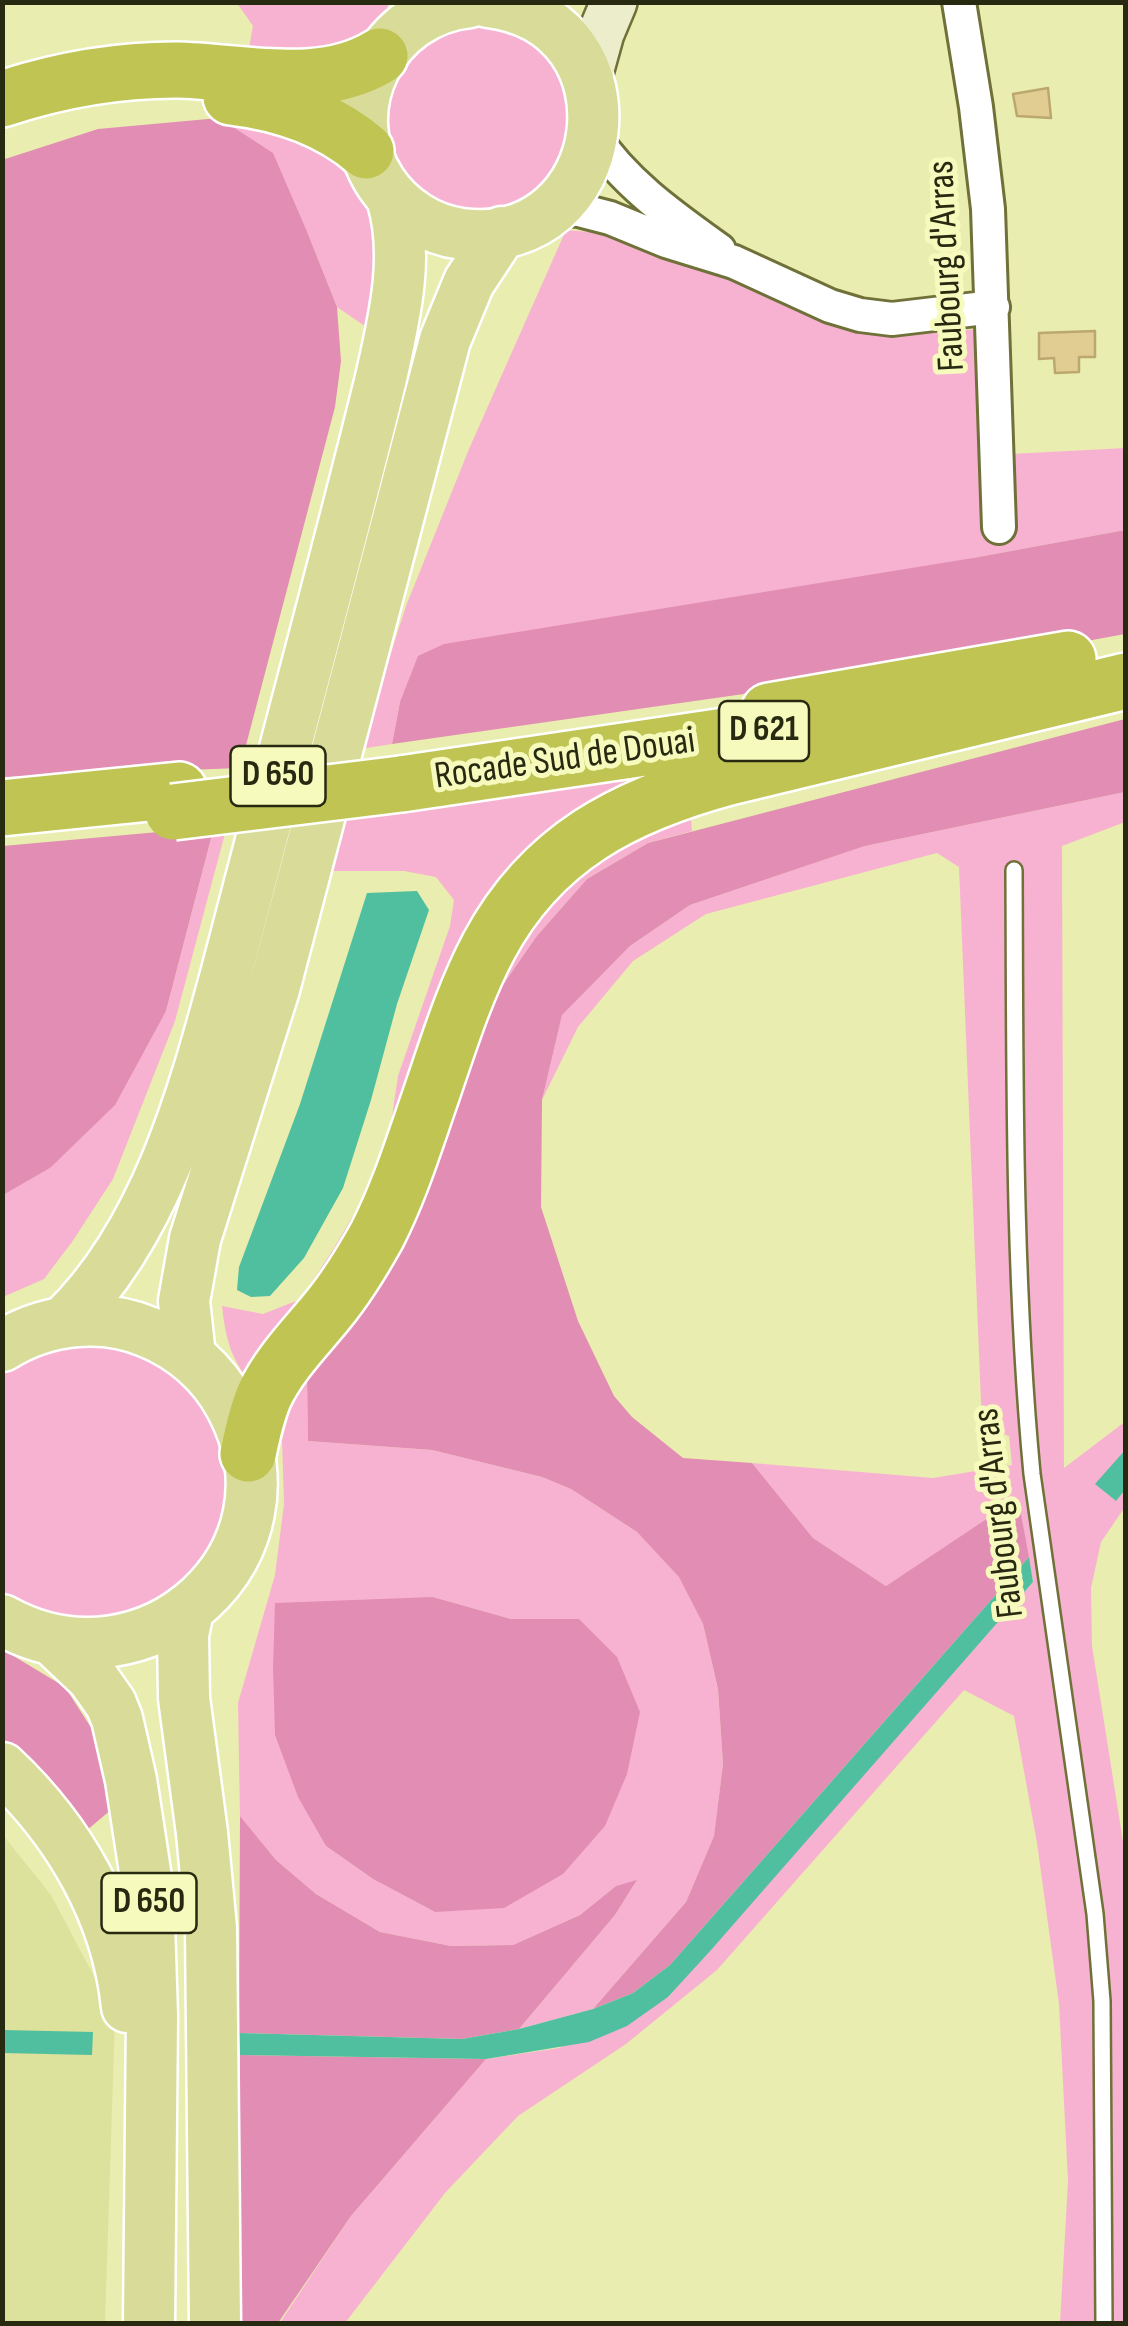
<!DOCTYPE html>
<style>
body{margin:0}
#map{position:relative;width:1128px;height:2326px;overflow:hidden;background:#e9edaf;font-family:"Sofia Sans Condensed",sans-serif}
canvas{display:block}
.frame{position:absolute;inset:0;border:5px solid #282911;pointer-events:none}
</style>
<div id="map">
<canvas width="1128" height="2326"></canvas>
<div class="frame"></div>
</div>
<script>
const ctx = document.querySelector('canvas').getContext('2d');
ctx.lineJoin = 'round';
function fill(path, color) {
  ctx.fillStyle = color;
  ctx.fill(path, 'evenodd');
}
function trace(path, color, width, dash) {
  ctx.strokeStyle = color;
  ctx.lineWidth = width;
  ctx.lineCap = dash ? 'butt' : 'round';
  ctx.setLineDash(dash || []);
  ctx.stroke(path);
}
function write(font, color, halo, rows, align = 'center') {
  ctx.font = font + ' "Sofia Sans Condensed",sans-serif';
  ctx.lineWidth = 10;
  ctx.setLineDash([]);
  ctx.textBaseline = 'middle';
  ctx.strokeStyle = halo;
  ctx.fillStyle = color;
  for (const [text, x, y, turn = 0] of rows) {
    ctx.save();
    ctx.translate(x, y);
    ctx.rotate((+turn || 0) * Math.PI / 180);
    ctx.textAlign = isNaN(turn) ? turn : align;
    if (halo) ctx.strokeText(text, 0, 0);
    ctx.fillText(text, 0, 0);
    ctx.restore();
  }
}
fill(new Path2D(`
 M 2,1834 L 51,1895 L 115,2016 L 105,2323 L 3,2323 Z`), '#dce19b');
fill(new Path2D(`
 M 237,3 L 388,3 C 386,29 361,43 342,58 L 249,48 L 253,26 Z
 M384 120a93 93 0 1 1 186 0a93 93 0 1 1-186 0Z
 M 219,118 L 344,153 L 380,229 L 372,331 L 337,307 L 308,234 Z
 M 566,230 L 603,233 L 679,259 L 855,328 L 940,332 L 980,329 L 992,455 L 1125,448 L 1125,530 L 973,558 L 400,702 L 392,744 L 360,749 L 406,606 L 469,449 Z
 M 759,746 L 573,825 L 383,1189 L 253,1387 C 231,1358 226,1342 222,1306 L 263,1314 L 301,1299 L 334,1248 L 371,1185 L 391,1123 L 398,1076 L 450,926 L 454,900 L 436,877 L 404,871 L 333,871 L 345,812 Z
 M 1125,792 L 1125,822 L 1062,846 L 1064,1468 L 1126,1421 L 1125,1450 L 1096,1484 L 1116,1501 L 1125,1490 L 1125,1507 L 1101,1542 L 1091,1588 L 1092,1646 L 1125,1854 L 1125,2323 L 1060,2323 L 1068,2181 L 1059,2004 L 1037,1843 L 1014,1716 L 964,1690 L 717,1970 L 626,2044 L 518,2116 L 445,2193 L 345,2323 L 279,2324 L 351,2216 L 486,2059 L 559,2048 L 668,1997 L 1033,1582 L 1018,1499 L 886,1586 L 813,1538 L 752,1463 L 933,1478 L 1012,1465 L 1009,1436 L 982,1426 L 959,867 L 937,853 L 706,914 L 633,961 L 578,1027 L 542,1100 L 562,1014 L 630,946 L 690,905 L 865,846 Z
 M 690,808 L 692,831 L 648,843 L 587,879 L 536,937 L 500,989 L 529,927 L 571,876 Z
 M 227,826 L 175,1021 L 113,1179 L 72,1242 L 44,1279 L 3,1297 L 2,1195 L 50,1168 L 166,1011 L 214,827 Z
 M 110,1342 L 162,1362 L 203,1400 L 226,1452 L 226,1507 L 215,1543 L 194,1574 L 132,1615 L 76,1622 L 22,1606 L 3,1593 L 2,1370 L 54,1345 Z
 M 307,1376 L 308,1441 L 432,1450 L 542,1477 L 571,1489 L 637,1532 L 679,1576 L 703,1624 L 718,1689 L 723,1764 L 714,1836 L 686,1902 L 593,2009 L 519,2029 L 615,1915 L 636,1882 L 616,1886 L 580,1915 L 513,1945 L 451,1946 L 380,1932 L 316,1894 L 276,1860 L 240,1816 L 238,1703 L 275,1575 L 284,1504 L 282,1440 L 293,1399 ZM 433,1597 L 511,1619 L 435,1912 L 373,1879 L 326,1846 Z`), '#f8b2d1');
fill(new Path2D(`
 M 219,118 L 273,153 L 308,234 L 337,307 L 341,361 L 335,407 L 240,768 L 3,777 L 2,160 L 98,129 Z
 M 1125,530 L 1125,634 L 983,660 L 392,744 L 400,702 L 418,656 L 444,644 L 973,558 Z
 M 1125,719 L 1125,792 L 865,846 L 690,905 L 630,946 L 562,1015 L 542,1100 L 541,1207 L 578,1321 L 614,1396 L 632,1417 L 683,1458 L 752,1463 L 813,1538 L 886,1586 L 1018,1498 L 1029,1557 L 670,1965 L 633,1993 L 593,2009 L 686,1902 L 714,1836 L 723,1764 L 718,1689 L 703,1624 L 679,1577 L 637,1532 L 571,1489 L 542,1477 L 432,1450 L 308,1441 L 307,1376 L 452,1106 L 500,989 L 536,937 L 587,879 L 648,843 Z
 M 214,827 L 166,1011 L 115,1105 L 50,1168 L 3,1195 L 3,846 Z
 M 433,1597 L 511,1619 L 579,1619 L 617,1657 L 640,1712 L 627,1774 L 605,1826 L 563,1874 L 504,1908 L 435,1912 L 373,1879 L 326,1846 L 298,1797 L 275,1735 L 273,1668 L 275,1603 Z
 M 2,1649 L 65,1687 L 92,1729 L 112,1809 L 80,1836 L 3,1750 Z
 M 240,1816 L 276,1860 L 316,1894 L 380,1932 L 451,1946 L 513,1945 L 580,1915 L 616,1886 L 637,1880 L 615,1915 L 519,2029 L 462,2039 L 239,2033 Z
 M 240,2055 L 486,2059 L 351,2216 L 278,2323 L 239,2324 Z`), '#e28db4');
fill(new Path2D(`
 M 417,891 L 429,910 L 397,1004 L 371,1100 L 343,1188 L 304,1258 L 270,1296 L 251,1297 L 237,1290 L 239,1267 L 300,1104 L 367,893 Z
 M 1125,1450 L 1125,1490 L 1116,1501 L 1095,1484 Z
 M 1029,1557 L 1033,1582 L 711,1950 L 668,1997 L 627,2026 L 589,2042 L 486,2059 L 240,2055 L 239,2033 L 462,2039 L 519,2029 L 593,2009 L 633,1993 L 670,1965 Z
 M 3,2030 L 93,2032 L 92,2055 L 3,2053 Z`), '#50bf9f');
const building = new Path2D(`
 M 1048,88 L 1051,118 L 1017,116 L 1013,94 Z
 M 1095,331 L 1095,357 L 1079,357 L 1079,372 L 1055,373 L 1054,358 L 1039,359 L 1039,333 Z`);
fill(building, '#e1cc91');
trace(building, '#bca86f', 2.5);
const lane = new Path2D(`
 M 1014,870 C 1015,1071 1013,1273 1032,1474 L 1095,1914 L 1102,2001 L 1104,2324`);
const street = new Path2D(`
 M 959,2 L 976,107 L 988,209 L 999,527
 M 593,135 C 624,183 673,217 719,250
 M 551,208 L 579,210 L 610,218 L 666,241 L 734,262 L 830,306 L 860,315 L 892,319 L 993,307`);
const secondary = new Path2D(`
 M 588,80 L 601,33 L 614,2`);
const primary = new Path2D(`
 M 470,2 C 383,10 332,109 381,183 C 399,210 429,230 462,234 C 616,253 647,21 488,2
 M 63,1323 C 157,1232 194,1093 227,971 C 242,912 258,854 273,795 C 309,656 347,517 381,378 C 394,320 410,256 392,198
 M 2,1346 C 45,1319 101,1312 148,1332 C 183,1346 213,1372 231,1406 C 310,1553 147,1701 2,1620
 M 190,1356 L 184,1301 L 195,1239 L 274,989 L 445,340 L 469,282 L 502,232
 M 188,1610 L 183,1635 L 184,1698 L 202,1833 L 211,1928 L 215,2324
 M 54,1641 L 92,1677 L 111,1704 L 117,1719 L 131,1780 L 148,1891 L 152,2016 L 149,2324
 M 2,1768 C 69,1831 118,1915 127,2007`);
const highway = new Path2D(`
 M 231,97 C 281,103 328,118 366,151
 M 2,99 C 59,80 116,70 176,70 C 242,71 320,93 380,56
 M 769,711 L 1068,659
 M 401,784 L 813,723
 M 2,808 L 179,790
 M 248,1454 C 252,1434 256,1415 264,1396 C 279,1364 305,1338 327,1311 C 346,1288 362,1262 377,1235 C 399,1192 413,1147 429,1101 C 447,1049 463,995 489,946 C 542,847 625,805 729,777 L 1126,681`);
trace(lane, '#6f7138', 20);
trace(street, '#6f7138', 38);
trace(secondary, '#6f7138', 50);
trace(primary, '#fff', 55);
trace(highway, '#fff', 60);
trace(lane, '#fff', 15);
trace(street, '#fff', 32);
trace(secondary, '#ecedcb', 45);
trace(primary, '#d9dc98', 50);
trace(highway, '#c0c453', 55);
const highwayBridge = new Path2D(`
 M 173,812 L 401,784`);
trace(highwayBridge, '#fff', 60, []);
trace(highwayBridge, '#c0c453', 55);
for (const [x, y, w] of [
 [764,731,90],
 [278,776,95],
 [149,1903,95]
]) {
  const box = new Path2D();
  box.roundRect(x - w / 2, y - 30, w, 60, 8);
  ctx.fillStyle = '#f6fabc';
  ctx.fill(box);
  trace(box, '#282911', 2.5);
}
write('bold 35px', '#282911', null, [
 ["D 621",764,731],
 ["D 650",278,776],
 ["D 650",149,1903]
]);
write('38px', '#282911', '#f6fabc', [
 ["Faubourg d'Arras",948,266,-93],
 ["Rocade Sud de Douai",565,760,-8],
 ["Faubourg d'Arras",1000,1513,-97]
]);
</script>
